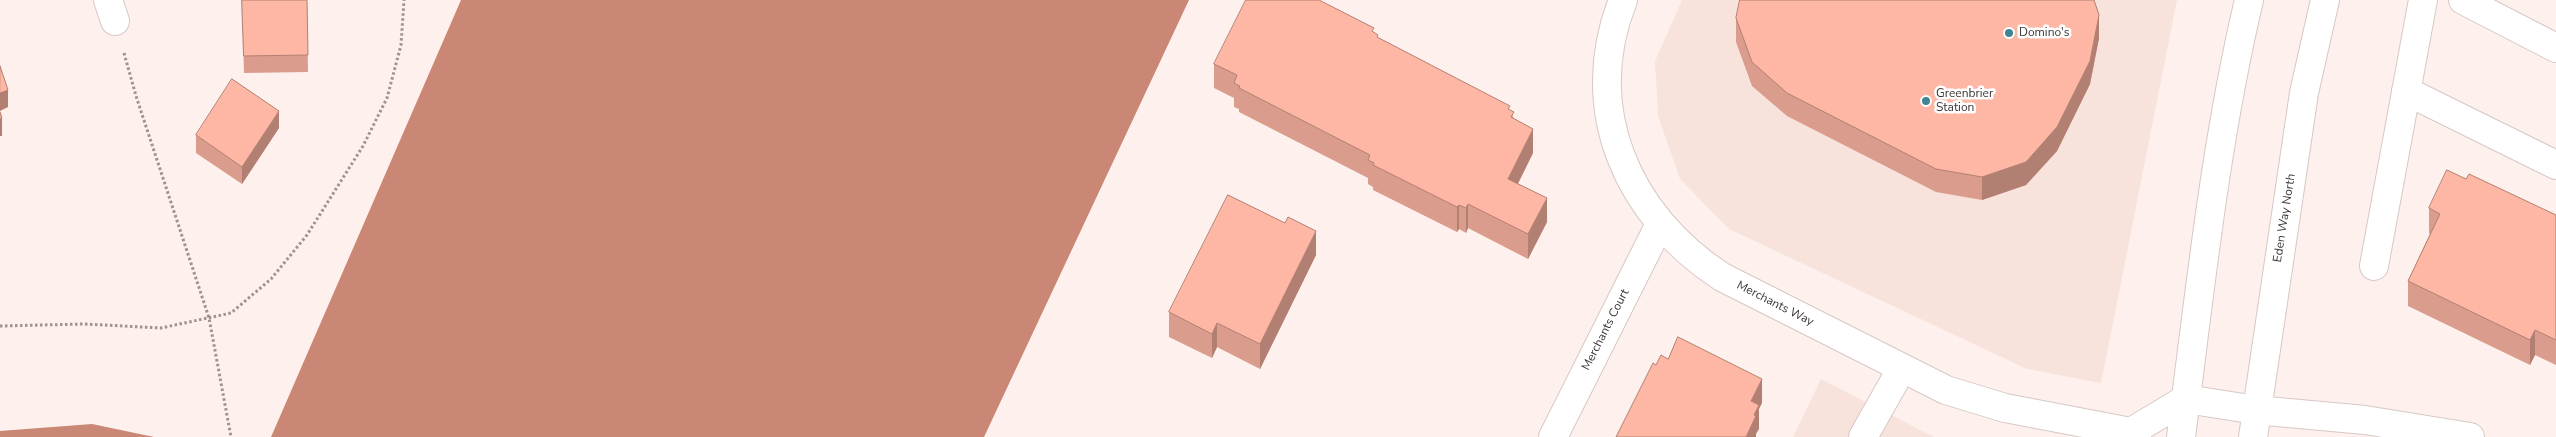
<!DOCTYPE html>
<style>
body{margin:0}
canvas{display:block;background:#fef0ec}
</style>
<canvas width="2556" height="437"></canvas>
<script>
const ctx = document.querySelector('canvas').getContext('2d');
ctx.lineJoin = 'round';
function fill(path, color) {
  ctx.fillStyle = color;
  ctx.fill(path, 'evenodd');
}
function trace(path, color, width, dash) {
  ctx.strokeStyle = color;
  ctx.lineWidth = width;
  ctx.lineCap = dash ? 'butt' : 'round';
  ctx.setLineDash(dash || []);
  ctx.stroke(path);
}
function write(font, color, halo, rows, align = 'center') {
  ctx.font = font + ' "Nunito Sans",sans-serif';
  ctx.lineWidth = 5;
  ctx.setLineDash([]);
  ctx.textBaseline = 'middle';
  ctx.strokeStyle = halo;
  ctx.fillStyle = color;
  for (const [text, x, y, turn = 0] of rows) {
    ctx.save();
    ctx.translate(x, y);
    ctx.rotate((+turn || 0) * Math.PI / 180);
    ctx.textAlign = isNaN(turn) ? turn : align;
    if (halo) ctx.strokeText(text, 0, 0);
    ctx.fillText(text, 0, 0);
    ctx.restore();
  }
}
fill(new Path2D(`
 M 1682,0 L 2177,0 L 2101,383 L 2027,369 L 1729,229 L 1680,179 L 1658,116 L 1655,61 Z
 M 1821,379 L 1934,437 L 1793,437 Z`), '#f8e2dc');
fill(new Path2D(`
 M 461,0 L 1189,0 L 984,437 L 271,437 Z
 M 92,424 L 154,437 L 0,437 L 0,431 Z`), '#ca8775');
const minor = new Path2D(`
 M 108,0 L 115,21
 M 1623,0 C 1580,109 1627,215 1722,277 L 1946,390 L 2005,408 L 2131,432 L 2137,437
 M 2463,0 L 2556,48
 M 2406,91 L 2556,165
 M 2374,266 L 2423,0
 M 2186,399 L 2256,410 L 2365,420 L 2470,437
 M 2131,432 L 2186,399
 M 1553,437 L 1660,224
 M 1863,437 L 1902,368
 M 2181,437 C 2200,291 2215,144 2249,0
 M 2253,437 L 2304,93 L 2325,0`);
trace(minor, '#d6c9c5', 30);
trace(new Path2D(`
 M 124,53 L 136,96 L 209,318 L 231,437
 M 0,326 L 84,324 L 161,328 L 231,313 L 271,279 L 307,235 L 363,146 L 387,98 L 401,45 L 404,0`), '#9d9390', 3, [2.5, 2.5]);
trace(minor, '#fff', 28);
fill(new Path2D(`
 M 242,0 L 307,0 L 308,72 L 244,73 Z
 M 1736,18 L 2099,38 L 2090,84 L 2057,151 L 2026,185 L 1982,200 L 1936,192 L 1787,116 L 1752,86 L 1736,42 Z
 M 1374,32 L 1378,38 L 1510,110 L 1514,119 L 1533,153 L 1518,184 L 1547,222 L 1528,259 L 1468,228 L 1466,233 L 1459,229 L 1457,232 L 1373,190 L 1373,187 L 1368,184 L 1368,178 L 1239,112 L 1239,109 L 1234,107 L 1234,98 L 1214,88 L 1214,64 Z
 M 279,128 L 242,184 L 196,153 L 196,135 Z
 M 2466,179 L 2556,215 L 2556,365 L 2535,355 L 2530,365 L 2408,306 L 2408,281 L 2430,234 L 2429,233 L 2429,208 Z
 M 1316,255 L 1260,369 L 1217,347 L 1212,358 L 1169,337 L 1169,312 Z`), '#da9d8d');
fill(new Path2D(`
 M 2099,15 L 2099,38 L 2090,84 L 2057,151 L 2026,185 L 1982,200 L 1982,177 Z
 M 8,90 L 8,107 L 0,111 L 0,93 Z
 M 279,111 L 279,128 L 242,184 L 242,167 Z
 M 2,118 L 2,136 L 0,136 L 0,119 Z
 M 1533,129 L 1533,153 L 1508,203 L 1508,179 Z
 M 1547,198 L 1547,222 L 1528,259 L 1528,234 Z
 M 1468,204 L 1468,228 L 1466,233 L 1466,208 Z
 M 1459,205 L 1459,229 L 1457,232 L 1457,207 Z
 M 1316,231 L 1316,255 L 1260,369 L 1260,344 Z
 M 1217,323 L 1217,347 L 1212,358 L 1212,334 Z
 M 2535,330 L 2535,355 L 2530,365 L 2530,340 Z
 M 1762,379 L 1762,403 L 1759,409 L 1759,429 L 1756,434 L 1756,437 L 1746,437 L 1751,401 Z`), '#b28073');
const building = new Path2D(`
 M 242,0 L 307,0 L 308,55 L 244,56 Z
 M 1246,0 L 1319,0 L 1374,28 L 1372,31 L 1378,35 L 1377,37 L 1510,106 L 1508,109 L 1514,112 L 1511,117 L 1533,129 L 1508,179 L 1547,198 L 1528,234 L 1468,204 L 1466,208 L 1459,205 L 1457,207 L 1373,165 L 1374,163 L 1368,160 L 1370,155 L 1239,88 L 1240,86 L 1234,83 L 1237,75 L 1214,64 Z
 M 1740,0 L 2094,0 L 2099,15 L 2090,61 L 2057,127 L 2026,162 L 1982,177 L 1936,169 L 1787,93 L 1752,62 L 1736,18 Z
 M 0,66 L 8,90 L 0,93 Z
 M 232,79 L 279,111 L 242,167 L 196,135 Z
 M 0,112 L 2,118 L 0,119 Z
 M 2447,170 L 2466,179 L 2469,174 L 2556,215 L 2556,340 L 2535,330 L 2530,340 L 2408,281 L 2440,214 L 2429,208 Z
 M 1228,195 L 1285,223 L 1288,217 L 1316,231 L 1260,344 L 1217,323 L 1212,334 L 1169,312 Z
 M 1678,337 L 1762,379 L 1751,401 L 1759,405 L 1754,415 L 1756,416 L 1746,437 L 1616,437 L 1653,363 L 1656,365 L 1661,355 L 1668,359 Z`);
fill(building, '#feb7a4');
trace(building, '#b28073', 1);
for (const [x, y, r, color] of [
 [2009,33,5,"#418494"],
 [1926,101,5,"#418494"]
]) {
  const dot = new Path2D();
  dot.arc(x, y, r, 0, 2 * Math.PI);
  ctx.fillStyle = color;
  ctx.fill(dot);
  trace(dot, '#fff', 2);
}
write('12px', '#3b3534', '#fff', [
 ["Domino's",2019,33],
 ["Greenbrier",1936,94],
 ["Station",1936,108]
], 'left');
write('12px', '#3b3534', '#fff', [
 ["Eden Way North",2285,218,-81],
 ["Merchants Way",1775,304,27],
 ["Merchants Court",1606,330,-63]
]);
</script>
